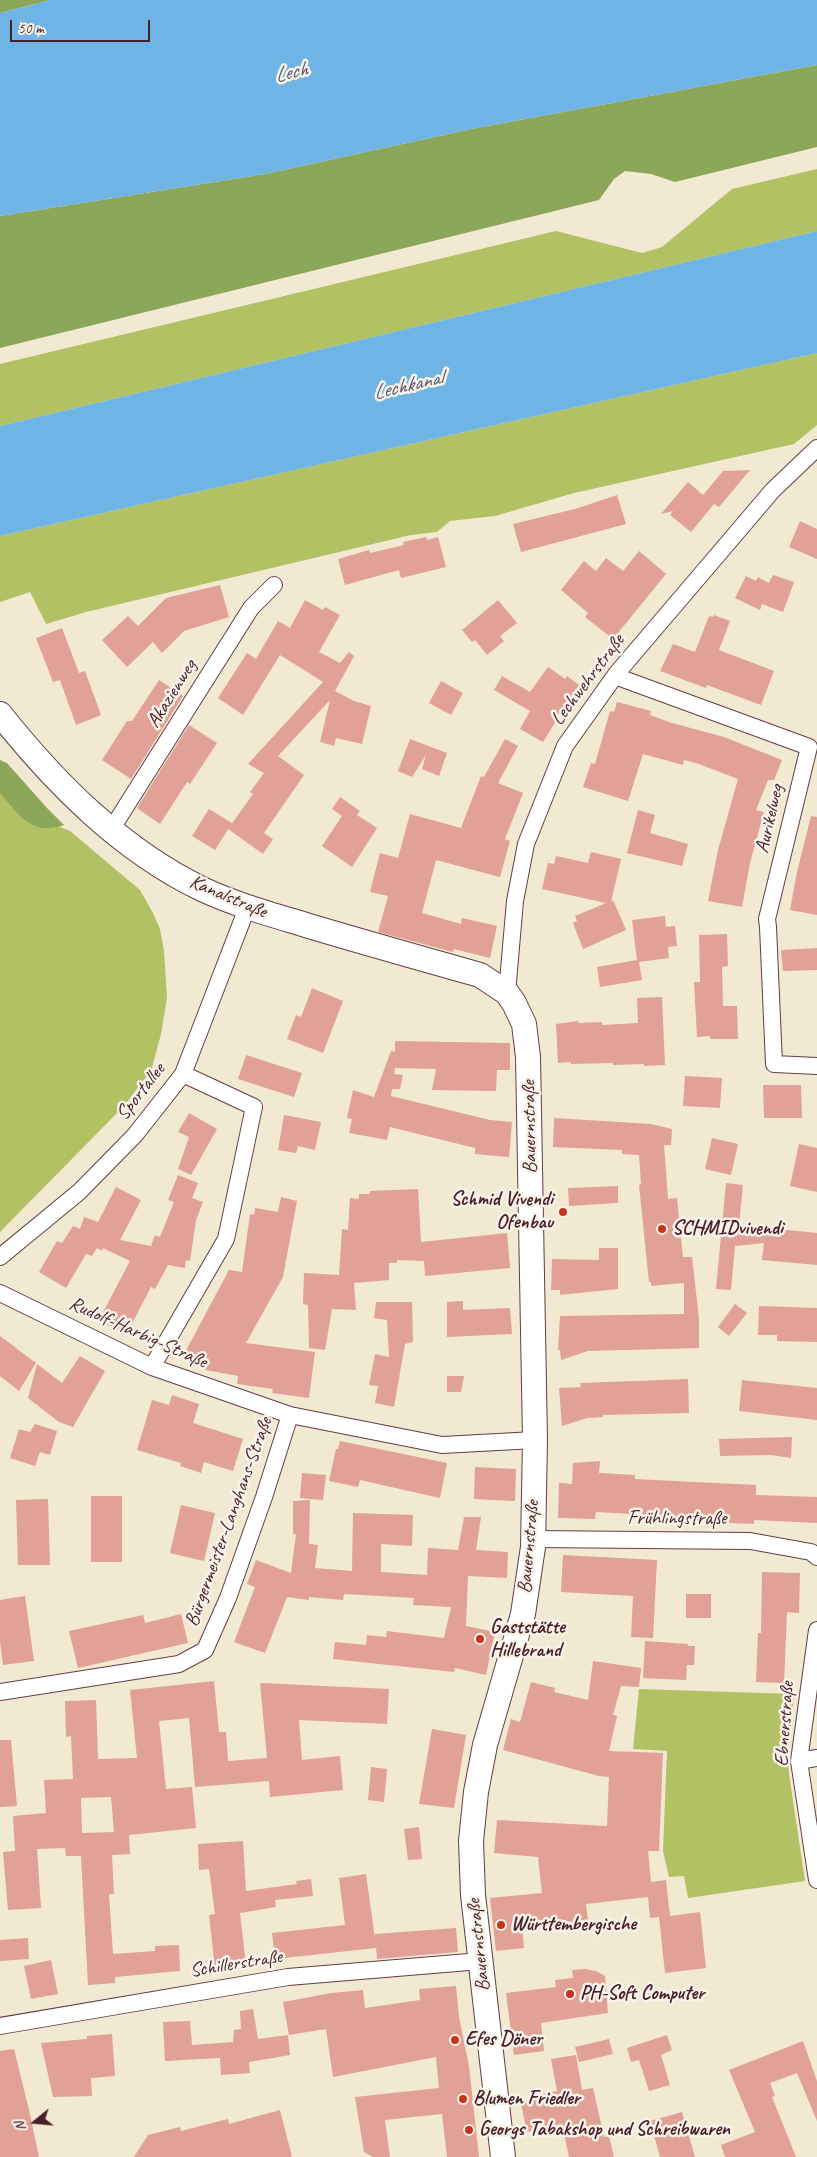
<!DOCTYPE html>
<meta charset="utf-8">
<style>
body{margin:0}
#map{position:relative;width:817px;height:2157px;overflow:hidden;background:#f1e9d2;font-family:Caveat,sans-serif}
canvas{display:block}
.north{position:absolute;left:10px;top:2097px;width:50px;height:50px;-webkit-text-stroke:4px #f7f3e8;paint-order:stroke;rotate:253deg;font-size:14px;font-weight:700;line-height:20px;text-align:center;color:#4a1f2b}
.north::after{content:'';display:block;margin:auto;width:18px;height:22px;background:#4a1f2b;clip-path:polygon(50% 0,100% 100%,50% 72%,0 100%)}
.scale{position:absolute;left:10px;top:20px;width:140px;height:22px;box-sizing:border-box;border:2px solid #4a1f2b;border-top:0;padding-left:6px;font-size:15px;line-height:18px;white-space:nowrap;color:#4a1f2b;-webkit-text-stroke:4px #f7f3e8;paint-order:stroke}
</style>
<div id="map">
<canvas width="817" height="2157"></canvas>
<div class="north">N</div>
<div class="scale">50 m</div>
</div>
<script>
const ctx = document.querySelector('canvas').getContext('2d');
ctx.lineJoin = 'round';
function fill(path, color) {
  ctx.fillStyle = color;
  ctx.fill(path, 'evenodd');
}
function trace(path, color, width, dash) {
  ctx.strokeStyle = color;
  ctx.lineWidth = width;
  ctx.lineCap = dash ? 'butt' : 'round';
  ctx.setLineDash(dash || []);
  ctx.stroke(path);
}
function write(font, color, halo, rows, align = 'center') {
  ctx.font = font + ' Caveat,sans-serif';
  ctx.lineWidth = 5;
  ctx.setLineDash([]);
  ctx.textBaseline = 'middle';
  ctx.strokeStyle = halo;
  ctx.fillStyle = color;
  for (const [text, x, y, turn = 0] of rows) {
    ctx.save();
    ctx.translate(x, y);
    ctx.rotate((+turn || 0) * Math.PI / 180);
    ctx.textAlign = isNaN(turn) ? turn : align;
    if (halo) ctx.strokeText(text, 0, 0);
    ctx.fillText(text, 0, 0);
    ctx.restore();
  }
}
fill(new Path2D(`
 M 817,169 L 817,231 L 0,426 L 0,364 L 556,231 L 642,253 L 662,247 L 732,189 Z
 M 817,353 L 817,425 L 794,444 L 574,493 L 495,516 L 450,521 L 437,532 L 411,535 L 86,612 L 46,624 L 30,592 L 0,602 L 0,536 Z
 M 0,781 L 28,814 L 70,831 L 140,890 L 153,913 L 160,929 L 164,951 L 167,998 L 161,1034 L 151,1071 L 123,1107 L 0,1232 Z
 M 639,1689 L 794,1694 L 788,1759 L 789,1774 L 805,1881 L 688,1898 L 684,1876 L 669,1877 L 663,1851 L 667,1751 L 633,1749 Z`), '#b2c164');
fill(new Path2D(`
 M 0,0 L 51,0 L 0,13 Z
 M 817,65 L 817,147 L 675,182 L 651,174 L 625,171 L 614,179 L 599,200 L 0,348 L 0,216 L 265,174 L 471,129 Z
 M 0,760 L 7,763 L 47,808 L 64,825 C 31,836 20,816 0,793 Z`), '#8da75a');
fill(new Path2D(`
 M 51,0 L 817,0 L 817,65 L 471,129 L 265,174 L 0,216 L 0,13 Z
 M 817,231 L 817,353 L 0,536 L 0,426 Z`), '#6eb5e5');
fill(new Path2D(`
 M 750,470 L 719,507 L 714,504 L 691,532 L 670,515 L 673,511 L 661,514 L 688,482 L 703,495 L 723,471 Z
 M 617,495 L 626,524 L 521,552 L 513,524 L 575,509 Z
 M 800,521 L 817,529 L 817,559 L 789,547 Z
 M 426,537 L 427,540 L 438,537 L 446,567 L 401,578 L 399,570 L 345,585 L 338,559 L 369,550 L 370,553 L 404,545 L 403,542 Z
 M 639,551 L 666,574 L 613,639 L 585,617 L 588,613 L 561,590 L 584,561 L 596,571 L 606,558 L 623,571 Z
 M 773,575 L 794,582 L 783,612 L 762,604 L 760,610 L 735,598 L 746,576 L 756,581 L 758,577 L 769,583 Z
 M 220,585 L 229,617 L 184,631 L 162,653 L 153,642 L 127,667 L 102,640 L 128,616 L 138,626 L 166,598 Z
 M 305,600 L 323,610 L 325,607 L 340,615 L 319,652 L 340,663 L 349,652 L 354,656 L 335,691 L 354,701 L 371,706 L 362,744 L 336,738 L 334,746 L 320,742 L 330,700 L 278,756 L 304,775 L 264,833 L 273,839 L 263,854 L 228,829 L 253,794 L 250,792 L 264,773 L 248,764 L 323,682 L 280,655 L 243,715 L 218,698 L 247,653 L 256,659 L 278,621 L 290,628 Z
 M 498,600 L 517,623 L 500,636 L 504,641 L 487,655 L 475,640 L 472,642 L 462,630 Z
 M 714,615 L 730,621 L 719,650 L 774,671 L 761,705 L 707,685 L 706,688 L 660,671 L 673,644 L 695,652 L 709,616 L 713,617 Z
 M 62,628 L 79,673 L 85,671 L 101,715 L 76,725 L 60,680 L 53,682 L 36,638 Z
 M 548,667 L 565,679 L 567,676 L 579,685 L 554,720 L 556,721 L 543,742 L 520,729 L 530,711 L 494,690 L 502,676 L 530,692 Z
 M 159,680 L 183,696 L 131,779 L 102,760 L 127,721 L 132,721 Z
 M 441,681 L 463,693 L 451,715 L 429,703 Z
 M 617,702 L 651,711 L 650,715 L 672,723 L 724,737 L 782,760 L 774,780 L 768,780 L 756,810 L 764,812 L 750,863 L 742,907 L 708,901 L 718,850 L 738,779 L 699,764 L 684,760 L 683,765 L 643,754 L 628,801 L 583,787 L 591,763 L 595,764 L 610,711 L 614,712 Z
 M 189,725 L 217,743 L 190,784 L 187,782 L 160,824 L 137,808 Z
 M 410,739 L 447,753 L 439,776 L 422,769 L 426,755 L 412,777 L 398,771 Z
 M 505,739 L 518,746 L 498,783 L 523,793 L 505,839 L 510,841 L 500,877 L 436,860 L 422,913 L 461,924 L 462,918 L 497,926 L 490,958 L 454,949 L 453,952 L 378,932 L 388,896 L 370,892 L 380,853 L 398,858 L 410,814 L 461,828 L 481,776 L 484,777 Z
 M 340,797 L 360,811 L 357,815 L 377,828 L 352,867 L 322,846 L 342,816 L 332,809 Z
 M 209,809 L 232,823 L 215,850 L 192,836 Z
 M 638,810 L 655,815 L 650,833 L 688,844 L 682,866 L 627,853 Z
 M 811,816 L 817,817 L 817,915 L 790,910 L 797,872 Z
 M 591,852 L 621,859 L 611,902 L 613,900 L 626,930 L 583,949 L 573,923 L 577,921 L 575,916 L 606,903 L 542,889 L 548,863 L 554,864 L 556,856 L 588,863 Z
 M 665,916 L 666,927 L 675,926 L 677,946 L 668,947 L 669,958 L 639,962 L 642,980 L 600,987 L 597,967 L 637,960 L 632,920 Z
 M 727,934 L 728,966 L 722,967 L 723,1006 L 737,1006 L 738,1039 L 710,1039 L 710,1036 L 697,1037 L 694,982 L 700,982 L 699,935 Z
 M 817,948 L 817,970 L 783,971 L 781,950 Z
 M 312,988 L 343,1001 L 323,1053 L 287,1039 L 296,1015 L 301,1017 Z
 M 662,997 L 665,1065 L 644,1066 L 644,1064 L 613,1065 L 613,1063 L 571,1064 L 571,1062 L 558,1063 L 556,1024 L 578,1021 L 579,1023 L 602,1022 L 602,1025 L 638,1023 L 637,998 Z
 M 395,1041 L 510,1043 L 510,1070 L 497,1070 L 496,1091 L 432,1090 L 436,1069 L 395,1068 L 394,1074 L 403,1075 L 400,1089 L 392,1089 L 391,1096 L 490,1120 L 512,1122 L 509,1157 L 475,1154 L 475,1148 L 390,1127 L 387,1140 L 349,1133 L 352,1119 L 347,1118 L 353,1090 L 374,1097 L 391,1051 L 395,1052 Z
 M 246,1055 L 302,1073 L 294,1097 L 238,1079 Z
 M 685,1076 L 722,1078 L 720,1108 L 683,1106 Z
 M 763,1085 L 801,1085 L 802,1118 L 764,1118 Z
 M 189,1113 L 217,1129 L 191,1175 L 178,1169 L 189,1137 L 178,1132 Z
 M 284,1115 L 321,1122 L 315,1150 L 298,1146 L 296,1153 L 278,1150 Z
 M 554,1118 L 651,1124 L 672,1129 L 671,1145 L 664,1145 L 668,1199 L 677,1198 L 683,1257 L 692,1257 L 699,1319 L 699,1348 L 588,1351 L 561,1360 L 560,1350 L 558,1350 L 560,1316 L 684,1314 L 684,1283 L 651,1286 L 651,1282 L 649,1282 L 639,1185 L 641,1184 L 639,1155 L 622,1154 L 622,1150 L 553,1147 Z
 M 712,1138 L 738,1144 L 731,1175 L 705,1169 Z
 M 799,1144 L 817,1148 L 817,1192 L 790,1186 Z
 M 178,1175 L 198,1183 L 192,1198 L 203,1202 L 196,1220 L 190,1261 L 186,1260 L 185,1268 L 168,1265 L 155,1289 L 151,1287 L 126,1335 L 99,1320 L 130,1261 L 103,1248 L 102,1251 L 97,1248 L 92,1256 L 86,1254 L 66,1288 L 39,1272 L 57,1241 L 62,1243 L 73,1226 L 80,1229 L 84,1217 L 98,1222 L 116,1187 L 141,1200 L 120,1240 L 151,1246 L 155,1235 L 160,1237 L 174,1202 L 168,1200 Z
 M 726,1183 L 743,1185 L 739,1225 L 817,1233 L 817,1265 L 762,1260 L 764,1243 L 735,1246 L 731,1290 L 716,1289 Z
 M 618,1186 L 618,1203 L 569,1206 L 568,1188 Z
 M 418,1189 L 421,1242 L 507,1233 L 510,1268 L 425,1276 L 424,1261 L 397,1260 L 397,1263 L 389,1263 L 389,1280 L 354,1283 L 356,1310 L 332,1309 L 325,1350 L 309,1348 L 308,1305 L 303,1304 L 304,1273 L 339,1275 L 342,1229 L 348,1230 L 350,1198 L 359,1199 L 359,1194 L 370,1194 L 370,1191 Z
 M 281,1197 L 297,1201 L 283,1277 L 246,1343 L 315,1352 L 309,1398 L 272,1393 L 273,1389 L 237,1384 L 238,1376 L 206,1370 L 182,1358 L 229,1270 L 242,1272 L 250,1214 L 254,1215 L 255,1208 L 278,1212 Z
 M 599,1248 L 618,1248 L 618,1289 L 560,1295 L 560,1290 L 551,1290 L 552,1259 L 599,1260 Z
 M 463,1301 L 463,1310 L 510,1308 L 512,1334 L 447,1337 L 447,1302 Z
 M 376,1302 L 412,1302 L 413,1342 L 405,1344 L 394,1407 L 375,1403 L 378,1386 L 369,1385 L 375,1354 L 389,1357 L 387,1320 L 374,1318 Z
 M 735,1304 L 747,1313 L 729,1336 L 718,1327 Z
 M 759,1306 L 817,1308 L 817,1342 L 777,1341 L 777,1335 L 758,1335 Z
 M 0,1336 L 36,1363 L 19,1391 L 0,1376 Z
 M 80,1356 L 105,1371 L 73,1427 L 59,1422 L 28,1398 L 37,1364 L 62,1383 Z
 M 447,1376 L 464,1376 L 461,1392 L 447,1392 Z
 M 688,1379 L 689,1413 L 603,1415 L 603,1417 L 587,1418 L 562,1426 L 559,1388 L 581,1387 L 580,1383 Z
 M 742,1380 L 817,1388 L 817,1420 L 739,1411 Z
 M 172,1395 L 199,1404 L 193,1423 L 243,1439 L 233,1471 L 204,1462 L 201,1473 L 180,1466 L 181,1463 L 137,1450 L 152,1400 L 169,1405 Z
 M 35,1424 L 57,1431 L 50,1455 L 40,1452 L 35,1466 L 10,1458 L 19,1429 L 30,1432 Z
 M 792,1437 L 791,1458 L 771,1455 L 720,1456 L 719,1439 Z
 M 340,1441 L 447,1463 L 440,1498 L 360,1480 L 358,1487 L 329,1481 L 336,1449 L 338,1449 Z
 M 600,1461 L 599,1473 L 635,1475 L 635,1479 L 756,1485 L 756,1495 L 817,1497 L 817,1523 L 754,1520 L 754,1524 L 684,1521 L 685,1517 L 596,1512 L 595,1519 L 558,1518 L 559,1483 L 572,1484 L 573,1463 Z
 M 475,1467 L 516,1469 L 515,1501 L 474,1499 Z
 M 302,1473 L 326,1475 L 323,1500 L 300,1498 Z
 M 91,1496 L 122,1496 L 122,1562 L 91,1562 Z
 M 48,1499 L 50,1565 L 18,1565 L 16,1500 Z
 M 310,1500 L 309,1544 L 318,1545 L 315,1568 L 352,1571 L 353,1513 L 413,1515 L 412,1546 L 381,1544 L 381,1572 L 427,1575 L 428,1548 L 458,1550 L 464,1517 L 481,1517 L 476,1550 L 508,1552 L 507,1578 L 468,1576 L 466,1626 L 495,1632 L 486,1675 L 455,1668 L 454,1672 L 333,1659 L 335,1642 L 366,1645 L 367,1635 L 386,1637 L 387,1631 L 444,1638 L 451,1607 L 413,1605 L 414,1598 L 344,1594 L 343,1600 L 309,1597 L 309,1600 L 287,1597 L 265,1653 L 234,1642 L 255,1587 L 247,1584 L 256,1560 L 291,1573 L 296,1534 L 293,1534 L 293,1501 Z
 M 181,1505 L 215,1513 L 204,1561 L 170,1553 Z
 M 563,1555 L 657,1560 L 653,1638 L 631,1637 L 633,1596 L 561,1592 Z
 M 762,1572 L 800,1573 L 799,1613 L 787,1612 L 784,1683 L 756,1682 L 758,1633 L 761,1633 Z
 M 686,1594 L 711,1594 L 711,1618 L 686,1618 Z
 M 25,1596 L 34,1661 L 3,1665 L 0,1642 L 0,1600 Z
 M 181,1614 L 188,1643 L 78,1668 L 69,1631 L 143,1615 L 145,1623 Z
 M 645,1641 L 688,1644 L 688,1646 L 695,1646 L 694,1665 L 687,1665 L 686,1680 L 643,1678 Z
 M 593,1661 L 641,1668 L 639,1687 L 621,1686 L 613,1715 L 617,1716 L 609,1751 L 663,1753 L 659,1851 L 648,1851 L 651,1882 L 666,1880 L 670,1916 L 700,1912 L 706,1968 L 665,1973 L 659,1917 L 650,1918 L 648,1897 L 586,1904 L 588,1920 L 522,1927 L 524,1948 L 496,1951 L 490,1898 L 542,1893 L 538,1857 L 494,1853 L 497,1820 L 607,1826 L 609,1777 L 599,1776 L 503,1750 L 511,1719 L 520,1722 L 531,1682 L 555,1688 L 554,1692 L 588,1700 Z
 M 214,1681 L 219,1732 L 226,1732 L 228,1761 L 267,1758 L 260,1683 L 389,1689 L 387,1724 L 299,1720 L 302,1760 L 340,1756 L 343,1790 L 270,1797 L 269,1781 L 195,1787 L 189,1718 L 159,1721 L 166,1789 L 192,1787 L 196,1828 L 129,1835 L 130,1854 L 112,1855 L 114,1894 L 109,1894 L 113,1954 L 155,1951 L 155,1946 L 179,1945 L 180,1971 L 115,1977 L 115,1983 L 88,1985 L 81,1856 L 66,1856 L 65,1848 L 37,1849 L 41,1908 L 8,1910 L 3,1852 L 15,1851 L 13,1816 L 46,1813 L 44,1780 L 73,1779 L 71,1736 L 66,1737 L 65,1701 L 96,1700 L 98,1759 L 137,1758 L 130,1690 ZM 111,1797 L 114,1832 L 82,1833 L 81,1798 Z
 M 432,1729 L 466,1735 L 454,1808 L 419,1804 Z
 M 0,1740 L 11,1740 L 17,1806 L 0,1807 Z
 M 371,1767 L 387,1769 L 384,1802 L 368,1800 Z
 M 419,1827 L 422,1859 L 408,1860 L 404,1829 Z
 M 243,1841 L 246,1891 L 297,1884 L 296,1881 L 311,1879 L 313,1896 L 275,1900 L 276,1907 L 240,1913 L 246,1965 L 215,1969 L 209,1915 L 215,1914 L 209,1869 L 199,1870 L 198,1844 Z
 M 366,1874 L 375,1939 L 375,1934 L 456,1928 L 458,1952 L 377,1959 L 376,1948 L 275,1959 L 272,1933 L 345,1925 L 339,1878 Z
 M 28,1938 L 29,1959 L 0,1961 L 0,1940 Z
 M 51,1960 L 58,1994 L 31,1999 L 24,1966 Z
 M 585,1969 L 596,1971 L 605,1976 L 608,2013 L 541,2023 L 544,2051 L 514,2055 L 506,1993 L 556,1987 L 555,1980 L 573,1978 L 572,1970 Z
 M 456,1986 L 459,2017 L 469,2066 L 479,2157 L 447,2157 L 442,2114 L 385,2120 L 390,2157 L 373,2157 L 364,2152 L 355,2097 L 439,2088 L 436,2057 L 333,2077 L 326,2029 L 289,2035 L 283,2002 L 331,1993 L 363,1990 L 365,2008 L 420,2000 L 419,1989 Z
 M 253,2009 L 258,2039 L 288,2035 L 290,2055 L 249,2062 L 250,2073 L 221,2075 L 220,2058 L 165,2061 L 163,2022 L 190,2021 L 192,2045 L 233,2042 L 234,2030 L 241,2029 L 240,2011 Z
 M 112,2034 L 115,2076 L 91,2078 L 92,2096 L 53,2097 L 41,2043 L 87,2039 L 87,2036 Z
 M 667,2035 L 672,2050 L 661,2055 L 670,2085 L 649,2091 L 639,2060 L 631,2062 L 627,2048 Z
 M 609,2039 L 613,2054 L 579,2062 L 575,2047 Z
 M 803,2041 L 817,2081 L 817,2121 L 797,2073 L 770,2083 L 775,2096 L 772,2097 L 796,2157 L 725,2157 L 721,2145 L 755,2132 L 729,2070 Z
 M 14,2049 L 29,2110 L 39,2157 L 0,2157 L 0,2051 Z
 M 576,2055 L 582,2090 L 593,2088 L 604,2137 L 609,2136 L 614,2157 L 569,2157 L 562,2124 L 527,2132 L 521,2104 L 533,2101 L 532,2096 L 557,2091 L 551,2059 Z
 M 280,2110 L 292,2157 L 134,2157 L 148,2135 L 180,2127 L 181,2131 L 228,2119 L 229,2124 Z
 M 682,2112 L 695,2157 L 660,2157 L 650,2121 Z`), '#e1a196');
const minor = new Path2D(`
 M 615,676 L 809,747 L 767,919 L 768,927 L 774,1064 L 817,1066
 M 111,830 L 251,608 L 274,585
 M 507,993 L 515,901 L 526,844 L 565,746 L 617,673 L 773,490 L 817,448
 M 0,1257 L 79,1192 L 135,1135 L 183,1074 L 247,908
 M 0,1293 L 152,1367 L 290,1415
 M 152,1367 L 226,1239 L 254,1107 L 183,1074
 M 533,1539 L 750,1541 L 811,1552 L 817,1557
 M 817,1630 L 799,1761 L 817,1880
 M 0,1692 L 179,1664 L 205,1650 L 228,1598 L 264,1497 L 290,1415 L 442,1445 L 535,1440
 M 799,1761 L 817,1758
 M 0,2026 L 288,1977 L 481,1961`);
const secondary = new Path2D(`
 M 0,714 C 55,783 121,850 202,889 C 236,905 273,915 309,926 C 366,943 423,959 480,975 L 507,993 L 514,1003 L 524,1024 L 528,1057 L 535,1440 L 533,1547 L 523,1614 L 485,1745 L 476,1792 L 471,1841 L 473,1895 L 503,2157`);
trace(minor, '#633d44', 18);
trace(secondary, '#633d44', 26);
trace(minor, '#fff', 16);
trace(secondary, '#fff', 24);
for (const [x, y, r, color] of [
 [563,1212,5,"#c8321e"],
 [662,1229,5,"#c8321e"],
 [480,1639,5,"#c8321e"],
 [501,1925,5,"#c8321e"],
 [570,1994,5,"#c8321e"],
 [455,2040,5,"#c8321e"],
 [463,2099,5,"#c8321e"],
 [469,2130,5,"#c8321e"]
]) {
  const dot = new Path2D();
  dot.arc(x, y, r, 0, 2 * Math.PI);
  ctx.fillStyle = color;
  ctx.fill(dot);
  trace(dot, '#f7f3e8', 2);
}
write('20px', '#4a1f2b', '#f7f3e8', [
 ["Lechwehrstraße",588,680,-53],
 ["Akazienweg",172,694,-58],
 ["Aurikelweg",770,819,-77],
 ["Kanalstraße",228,897,23],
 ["Sportallee",141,1092,-52],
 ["Bauernstraße",530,1127,-91],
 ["Rudolf-Harbig-Straße",138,1333,24],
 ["Frühlingstraße",677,1519],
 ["Bürgermeister-Langhans-Straße",229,1522,-70],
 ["Bauernstraße",529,1547,-85],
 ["Ebnerstraße",785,1724,-86],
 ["Bauernstraße",479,1945,-96],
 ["Schillerstraße",236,1964,-9]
]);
write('bold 20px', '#4a1f2b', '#f7f3e8', [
 ["Schmid Vivendi",553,1200,"right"],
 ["Ofenbau",553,1223,"right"],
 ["SCHMIDvivendi",672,1229],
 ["Gaststätte",490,1628],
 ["Hillebrand",490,1651],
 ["Württembergische",511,1925],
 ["PH-Soft Computer",580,1994],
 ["Efes Döner",465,2040],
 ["Blumen Friedler",473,2099],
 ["Georgs Tabakshop und Schreibwaren",479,2130]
], 'left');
write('italic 21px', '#57546c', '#f7f3e8', [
 ["Lech",291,73,-14],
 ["Lechkanal",408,386,-13]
]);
</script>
